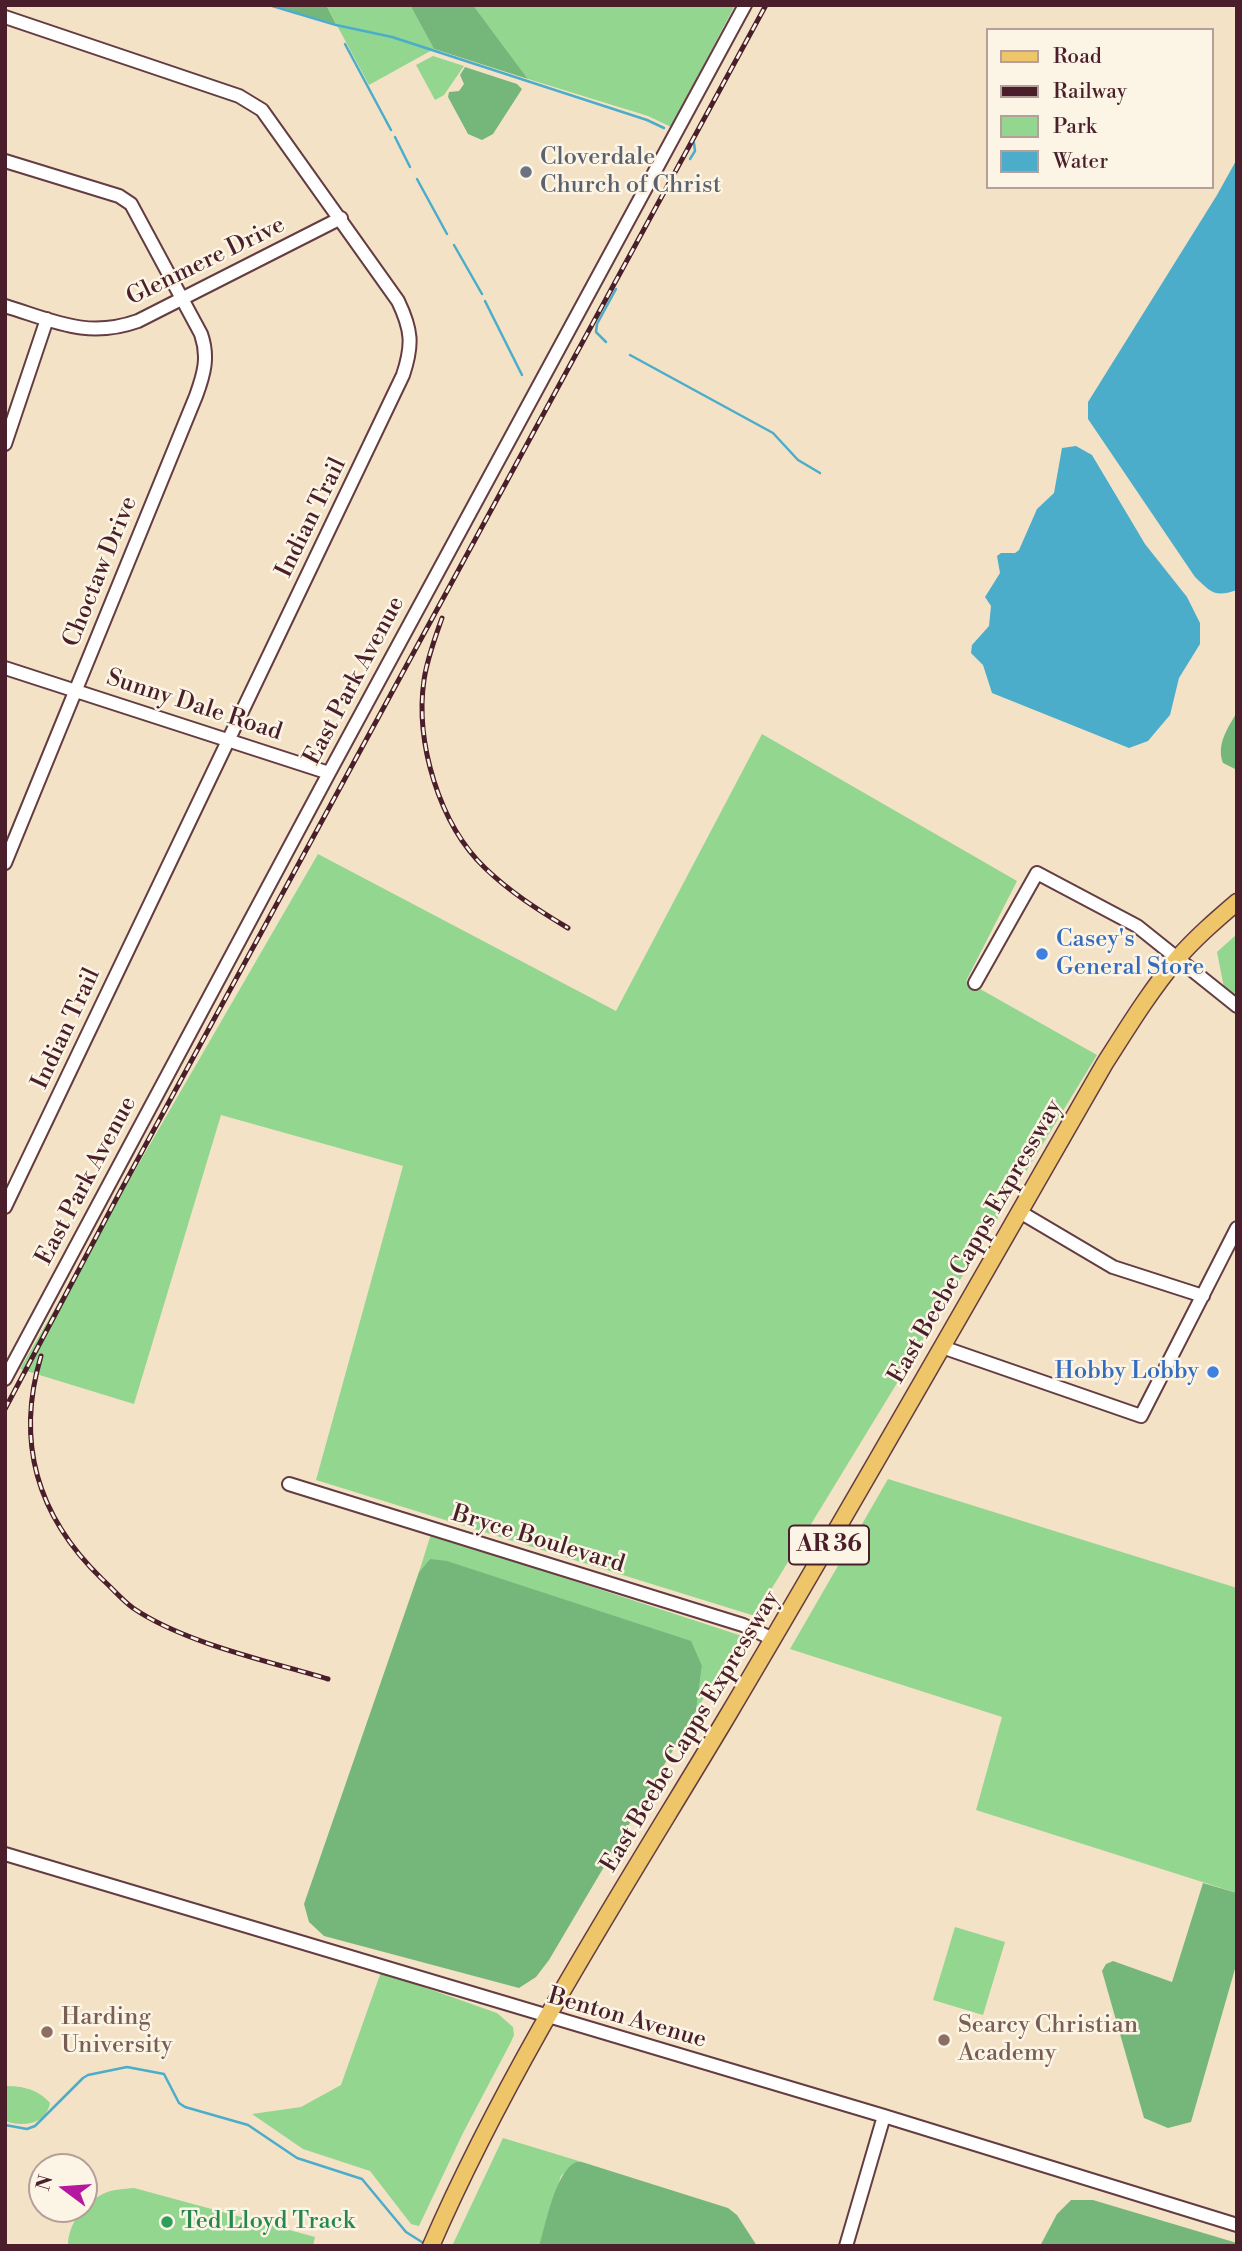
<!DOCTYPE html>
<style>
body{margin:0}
#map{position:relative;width:1242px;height:2251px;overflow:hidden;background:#f4e2c7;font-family:"Libre Bodoni",serif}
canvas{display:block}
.frame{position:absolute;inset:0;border:7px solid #4a1f2b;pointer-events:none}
.legend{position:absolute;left:986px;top:28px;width:228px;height:161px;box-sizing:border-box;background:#fcf5e5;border:2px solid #b59f9b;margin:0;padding:9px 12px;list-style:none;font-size:21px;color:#4a1f2b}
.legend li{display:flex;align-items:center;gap:14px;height:35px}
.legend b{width:35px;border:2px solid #b59f9b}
.north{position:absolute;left:28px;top:2153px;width:70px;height:70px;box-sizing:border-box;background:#fcf5e5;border:2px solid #b59f9b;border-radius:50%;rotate:286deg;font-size:19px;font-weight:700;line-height:28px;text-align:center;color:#4a1f2b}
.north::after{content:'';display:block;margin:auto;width:24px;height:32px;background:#b5179e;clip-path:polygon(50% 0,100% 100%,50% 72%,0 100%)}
</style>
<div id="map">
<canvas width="1242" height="2251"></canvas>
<div class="frame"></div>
<ul class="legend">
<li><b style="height:9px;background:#eec569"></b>Road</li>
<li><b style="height:9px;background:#4a1f2b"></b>Railway</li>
<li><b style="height:19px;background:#92d68f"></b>Park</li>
<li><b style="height:19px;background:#4badca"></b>Water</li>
</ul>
<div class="north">N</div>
</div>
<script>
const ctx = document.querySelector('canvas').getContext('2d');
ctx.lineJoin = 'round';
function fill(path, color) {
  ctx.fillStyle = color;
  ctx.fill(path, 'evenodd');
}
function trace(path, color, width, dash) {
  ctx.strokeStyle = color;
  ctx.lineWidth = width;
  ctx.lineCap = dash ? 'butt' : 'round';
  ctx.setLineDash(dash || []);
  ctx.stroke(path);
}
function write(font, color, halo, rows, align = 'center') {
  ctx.font = font + ' "Libre Bodoni",serif';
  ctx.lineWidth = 5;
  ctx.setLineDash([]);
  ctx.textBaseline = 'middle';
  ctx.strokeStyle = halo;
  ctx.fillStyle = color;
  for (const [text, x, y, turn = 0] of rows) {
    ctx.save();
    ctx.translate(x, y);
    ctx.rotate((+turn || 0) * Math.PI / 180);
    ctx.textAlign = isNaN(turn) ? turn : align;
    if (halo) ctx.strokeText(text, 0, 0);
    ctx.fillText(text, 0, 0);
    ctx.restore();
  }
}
fill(new Path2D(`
 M 326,5 L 410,5 L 434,49 L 369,85 Z
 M 473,5 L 735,5 L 671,127 L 648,116 L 528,79 Z
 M 433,56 L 464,66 L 444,95 L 435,100 L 416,65 Z
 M 762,734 L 1017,881 L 966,981 L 1097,1055 L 755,1616 L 316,1480 L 403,1166 L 221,1115 L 134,1404 L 20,1369 L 318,854 L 616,1011 Z
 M 1237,934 L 1237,995 L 1224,988 L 1217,952 Z
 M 888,1479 L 1237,1588 L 1237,1893 L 976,1810 L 1002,1717 L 790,1649 Z
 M 431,1534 L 742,1636 L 696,1711 L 702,1666 L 430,1559 L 419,1572 Z
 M 955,1927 L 1005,1942 L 983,2015 L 933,2000 Z
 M 381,1972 L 497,2013 L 513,2027 L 514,2035 L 511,2042 L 463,2133 L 419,2226 L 411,2224 L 370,2171 L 303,2149 L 252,2114 L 301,2107 L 341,2085 Z
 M 5,2086 C 22,2086 38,2089 50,2103 C 46,2125 23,2127 5,2121 Z
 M 503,2138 L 582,2162 L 576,2162 L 561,2176 L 539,2246 L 452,2246 Z
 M 134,2188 L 315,2237 L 313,2246 L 68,2246 C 68,2223 85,2202 105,2193 C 113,2189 125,2189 134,2188 Z`), '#92d68f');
fill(new Path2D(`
 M 272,5 L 326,5 L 336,24 Z
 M 410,5 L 473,5 L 528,79 L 434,49 Z
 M 465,67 L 517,84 L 522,89 L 493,134 L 482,140 L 468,134 L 448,97 L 449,92 L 459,91 L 464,84 L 460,75 Z
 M 1237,712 L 1237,770 L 1223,763 C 1216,744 1228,728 1237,712 Z
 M 430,1559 L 447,1561 L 691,1641 L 702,1666 L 696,1711 L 549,1960 L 536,1977 L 519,1988 L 324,1936 L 309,1922 L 304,1904 L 419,1572 Z
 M 1203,1883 L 1237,1893 L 1237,1962 L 1191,2122 L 1168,2128 L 1144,2118 L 1102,1971 L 1106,1964 L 1113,1961 L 1172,1982 Z
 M 576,2162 L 582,2162 L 728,2208 L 737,2215 L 757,2246 L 539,2246 C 546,2224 555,2172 576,2162 Z
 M 1071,2200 L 1093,2200 L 1237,2243 L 1237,2246 L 1040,2246 L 1057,2214 Z`), '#75b77a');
fill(new Path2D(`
 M 1237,159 L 1237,590 C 1214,598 1211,592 1195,577 L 1088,419 L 1088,402 L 1217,195 Z
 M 1076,446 L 1092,455 L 1145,544 L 1187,597 L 1200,623 L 1200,644 L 1179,678 L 1170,715 L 1148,741 L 1129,748 L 992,693 L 983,665 L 971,653 L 972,645 L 989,626 L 991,606 L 985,597 L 1000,573 L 997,556 L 1001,553 L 1015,553 L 1019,550 L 1037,509 L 1054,493 L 1062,448 Z`), '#4badca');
trace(new Path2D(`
 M 269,5 L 336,25 L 392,37 L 647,120 L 664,128
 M 345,44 L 391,130
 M 395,137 L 410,167
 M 690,159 L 695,151 L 694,143
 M 417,179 L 447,234
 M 454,245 L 482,294
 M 485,301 L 522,375
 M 606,342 L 596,332 L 597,324 L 616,289
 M 630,355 L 773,433 L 798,460 L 820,473
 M 5,2125 L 27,2129 L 35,2126 L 83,2078 L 88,2075 L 127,2067 L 164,2074 L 179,2103 L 185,2107 L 248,2125 L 297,2158 L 362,2179 L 406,2232 L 425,2244`), '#4badca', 2.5);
const minor = new Path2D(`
 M 5,17 L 239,96 L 262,110 L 398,301 C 412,330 413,345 403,375 L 5,1207
 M 5,161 L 119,196 L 131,204 L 201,334 C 209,357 204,374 196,396 L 5,863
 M 5,306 C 54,321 87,339 138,321 L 341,218
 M 5,444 L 47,319
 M 5,668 L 329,773
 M 975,983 L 1037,873 L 1137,926 L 1237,1006
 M 1020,1212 L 1113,1267 L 1203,1296
 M 942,1347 L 1141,1416 L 1237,1228
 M 5,1379 L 329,773 L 745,5
 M 289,1484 L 743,1625 L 773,1639
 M 5,1854 L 884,2116 L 1237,2225
 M 846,2246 L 884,2116`);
const major = new Path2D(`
 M 431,2246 C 511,2062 622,1892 725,1720 C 854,1503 979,1282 1105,1063 C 1128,1027 1150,991 1177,959 C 1195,938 1216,920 1237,902`);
trace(minor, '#643c42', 16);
trace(major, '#643c42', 19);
trace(minor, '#fff', 12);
trace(major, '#eec569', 16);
const rail = new Path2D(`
 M 442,618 C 435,638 427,659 424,680 C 415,742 439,824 485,868 C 510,892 538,910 568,928
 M 41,1356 C 15,1443 38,1517 102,1579 C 112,1588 122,1600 133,1608 C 184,1643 268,1661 328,1679
 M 5,1409 L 120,1192 L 766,5`);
trace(rail, '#4a1f2b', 5);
trace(rail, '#fcf5e5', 2.5, [8]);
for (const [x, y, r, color] of [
 [526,172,7,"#6b7280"],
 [1042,954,7,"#3f7fe0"],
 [1213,1372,7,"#3f7fe0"],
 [47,2032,7,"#8d6e63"],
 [944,2040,7,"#8d6e63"],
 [167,2222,7,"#2e9e5b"]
]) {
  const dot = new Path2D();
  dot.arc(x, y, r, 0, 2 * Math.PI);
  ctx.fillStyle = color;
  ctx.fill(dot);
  trace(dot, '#fcf5e5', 2.5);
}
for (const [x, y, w] of [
 [829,1545,80]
]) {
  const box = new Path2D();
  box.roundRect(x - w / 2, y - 19.5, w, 39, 5);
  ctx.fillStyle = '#fcf5e5';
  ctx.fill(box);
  trace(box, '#4a1f2b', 2);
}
write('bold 23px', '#4a1f2b', null, [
 ["AR 36",829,1545]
]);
write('24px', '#5b616d', '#fcf5e5', [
 ["Cloverdale",540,158],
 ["Church of Christ",540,186]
], 'left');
write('24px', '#4a1f2b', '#fcf5e5', [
 ["Glenmere Drive",206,262,-26],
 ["Indian Trail",312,518,-64],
 ["Choctaw Drive",101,572,-68],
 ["East Park Avenue",355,681,-62],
 ["Sunny Dale Road",194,706,18],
 ["Indian Trail",67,1029,-65],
 ["East Park Avenue",87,1181,-62],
 ["East Beebe Capps Expressway",976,1242,-60],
 ["Bryce Boulevard",538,1540,17],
 ["East Beebe Capps Expressway",691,1732,-59],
 ["Benton Avenue",627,2019,16]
]);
write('24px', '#366cbe', '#fcf5e5', [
 ["Casey's",1056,940],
 ["General Store",1056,968],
 ["Hobby Lobby",1199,1372,"right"]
], 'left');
write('24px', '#785e54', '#fcf5e5', [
 ["Harding",61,2018],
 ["University",61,2046],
 ["Searcy Christian",958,2026],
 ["Academy",958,2054]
], 'left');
write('24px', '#27864d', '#fcf5e5', [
 ["Ted Lloyd Track",181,2222]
], 'left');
</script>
